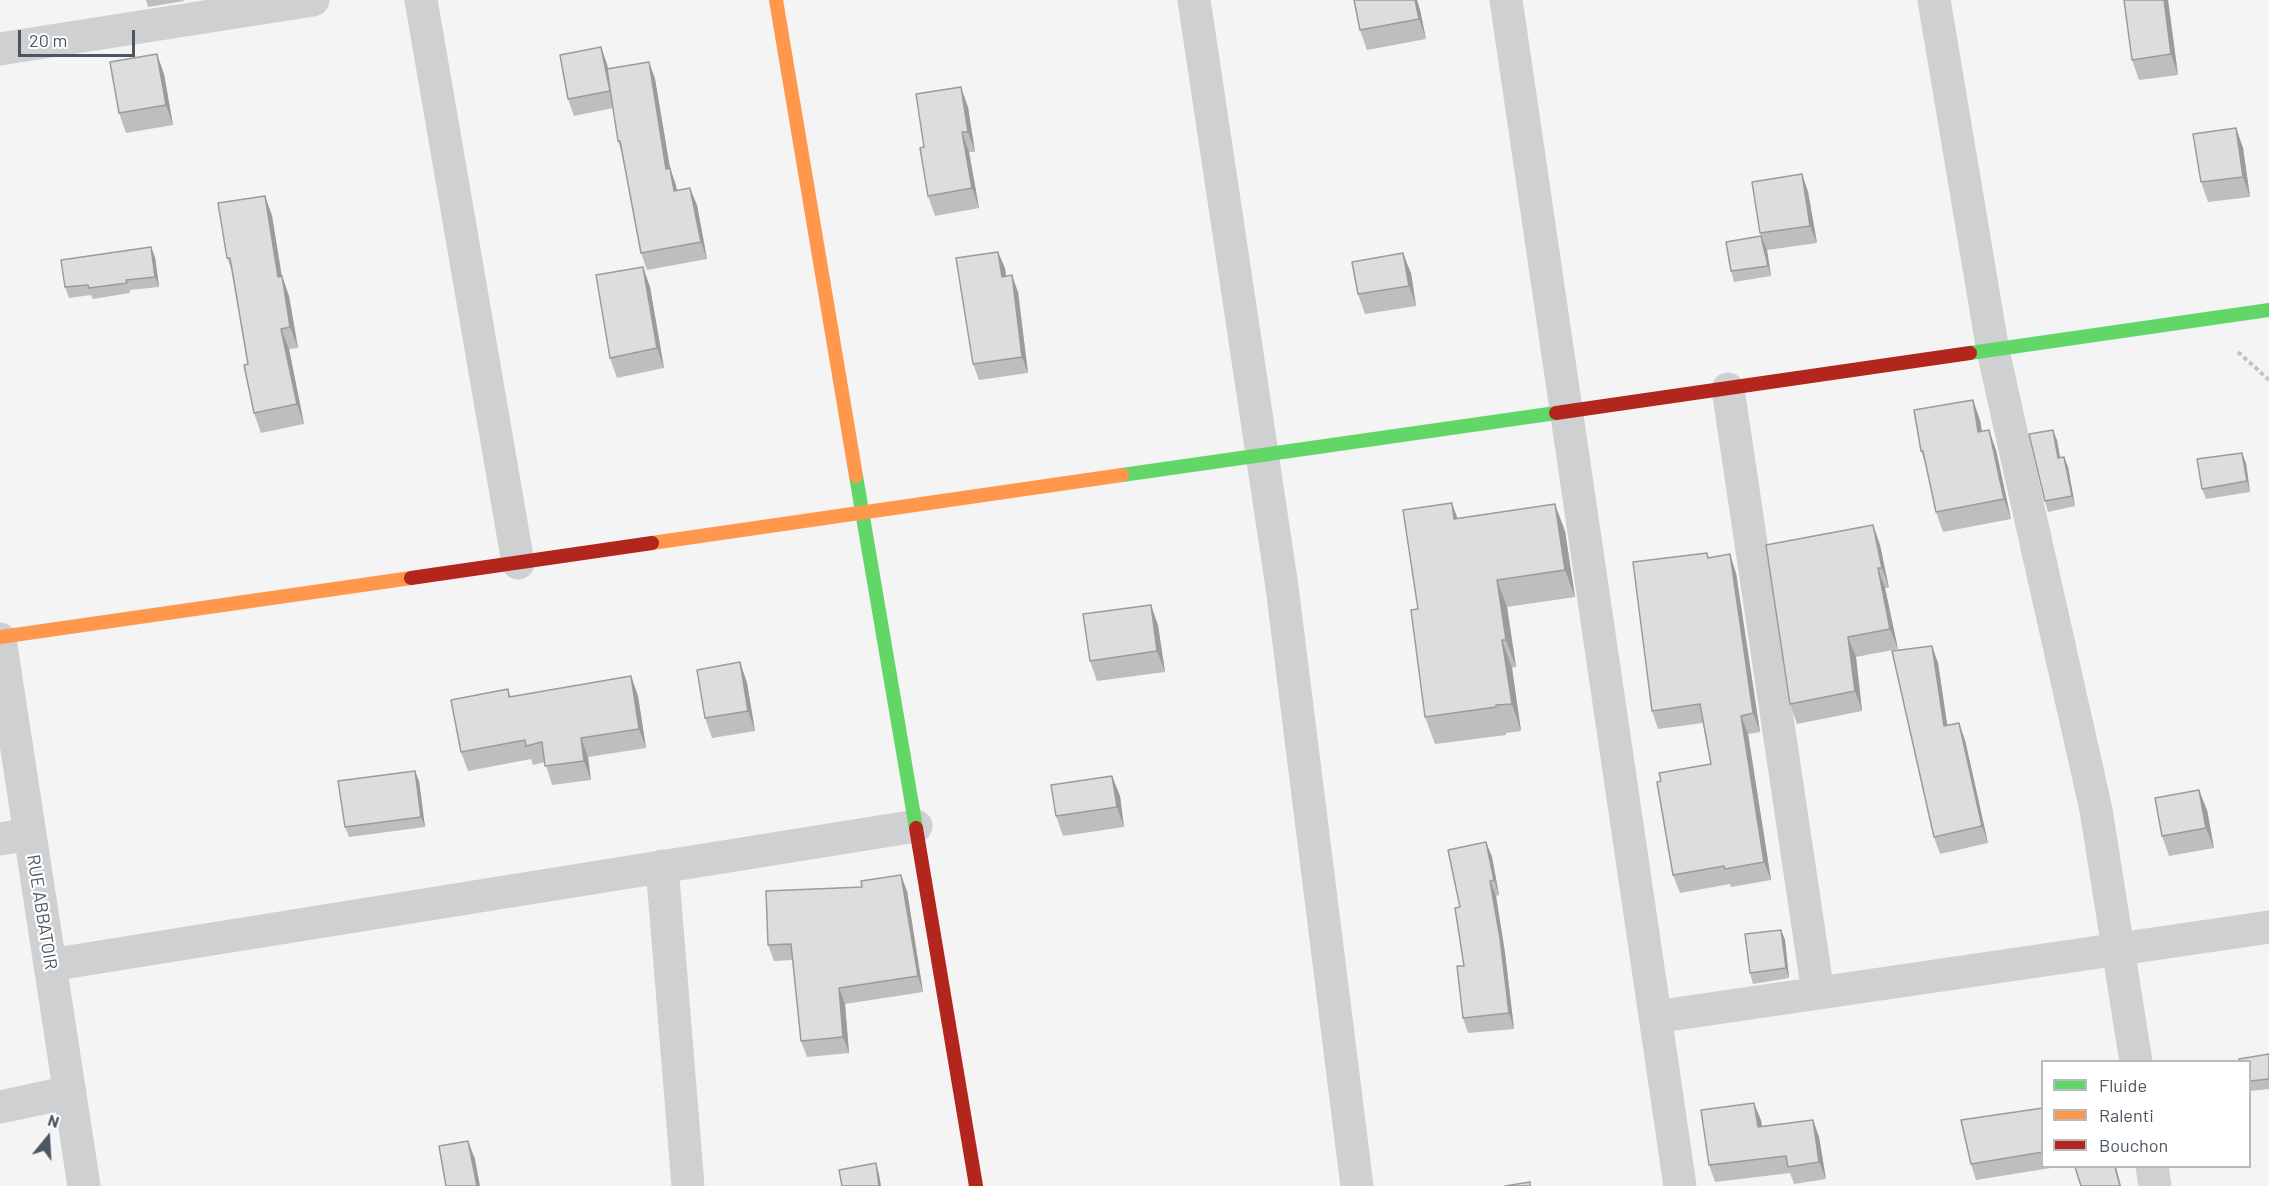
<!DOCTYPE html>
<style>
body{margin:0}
#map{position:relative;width:2269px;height:1186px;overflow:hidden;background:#f4f4f4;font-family:Barlow,sans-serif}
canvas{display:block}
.legend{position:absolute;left:2041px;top:1060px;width:210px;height:108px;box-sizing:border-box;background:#fff;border:2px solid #b7bbc0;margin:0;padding:8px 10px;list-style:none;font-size:18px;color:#4a5661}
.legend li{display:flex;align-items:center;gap:12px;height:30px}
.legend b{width:30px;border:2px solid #b7bbc0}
.north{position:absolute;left:18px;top:1108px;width:60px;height:60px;-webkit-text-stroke:4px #fff;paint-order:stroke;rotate:18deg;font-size:16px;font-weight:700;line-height:24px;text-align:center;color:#4a5661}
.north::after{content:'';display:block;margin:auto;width:21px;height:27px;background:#4a5661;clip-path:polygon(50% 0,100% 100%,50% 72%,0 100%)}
.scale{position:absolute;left:18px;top:30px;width:117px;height:27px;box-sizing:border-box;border:3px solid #4a5661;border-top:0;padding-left:8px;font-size:18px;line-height:21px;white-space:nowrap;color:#4a5661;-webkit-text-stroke:4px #fff;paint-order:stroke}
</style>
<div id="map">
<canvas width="2269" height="1186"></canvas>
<ul class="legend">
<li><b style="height:8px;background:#63d668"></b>Fluide</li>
<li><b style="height:8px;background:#ff974d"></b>Ralenti</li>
<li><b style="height:8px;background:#b3261e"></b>Bouchon</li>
</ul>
<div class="north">N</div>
<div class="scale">20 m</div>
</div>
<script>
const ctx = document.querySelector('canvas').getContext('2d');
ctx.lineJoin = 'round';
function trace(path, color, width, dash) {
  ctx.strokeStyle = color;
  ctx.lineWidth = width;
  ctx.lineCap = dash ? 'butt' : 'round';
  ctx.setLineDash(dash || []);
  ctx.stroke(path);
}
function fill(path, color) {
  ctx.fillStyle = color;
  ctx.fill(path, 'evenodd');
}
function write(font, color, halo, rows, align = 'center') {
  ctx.font = font + ' Barlow,sans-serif';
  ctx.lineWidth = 4.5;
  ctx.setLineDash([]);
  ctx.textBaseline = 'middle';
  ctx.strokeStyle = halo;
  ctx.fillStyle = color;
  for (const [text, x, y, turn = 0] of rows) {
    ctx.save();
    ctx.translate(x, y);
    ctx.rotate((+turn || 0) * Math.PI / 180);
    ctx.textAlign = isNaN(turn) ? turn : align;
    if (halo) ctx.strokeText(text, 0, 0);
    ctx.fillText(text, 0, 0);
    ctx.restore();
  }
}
trace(new Path2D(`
 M 2238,352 L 2269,380`), '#bcc7c4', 4, [4.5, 3]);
trace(new Path2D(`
 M 421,0 L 518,563
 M 1194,0 L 1282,587 L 1357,1186
 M 1506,0 L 1680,1186
 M 1934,0 L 1993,351 L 2096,810 L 2136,1062
 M 0,49 L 313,0
 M 1728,389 L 1818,993
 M 0,639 L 84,1186
 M 0,839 L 30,834
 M 662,866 L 688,1186
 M 50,965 L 916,826
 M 1655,1017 L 2269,927
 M 0,1107 L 70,1092
 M 2152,1166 L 2155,1186`), '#ced0d2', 33);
trace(new Path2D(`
 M 1970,353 L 2269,310
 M 1122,475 L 1556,413
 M 856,476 L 916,828`), '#63d668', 14);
trace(new Path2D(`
 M 776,0 L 856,476
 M 652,543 L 1122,475
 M 0,637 L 411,578`), '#ff974d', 14);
trace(new Path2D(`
 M 1556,413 L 1970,353
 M 411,578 L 652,543
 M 916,828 L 976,1186`), '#b3261e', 14);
fill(new Path2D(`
 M 146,0 L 183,0 L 184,1 L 148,7 Z
 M 1354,0 L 1417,0 L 1420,10 L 1426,39 L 1367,50 L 1360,30 Z
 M 2168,0 L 2178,75 L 2139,80 L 2132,60 Z
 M 601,47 L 608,68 L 649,62 L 655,79 L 670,168 L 677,190 L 697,205 L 707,259 L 647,270 L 641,253 L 622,153 L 618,141 L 613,108 L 574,116 L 568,99 Z
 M 164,74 L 173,125 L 126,133 L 119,113 Z
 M 968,107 L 975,152 L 969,152 L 979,208 L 935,216 L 928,196 L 924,147 Z
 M 2236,128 L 2243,148 L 2250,197 L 2208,202 L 2201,182 Z
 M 1802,174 L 1808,192 L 1817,243 L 1767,250 L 1771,276 L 1734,282 L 1731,271 L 1761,236 L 1760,233 Z
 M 265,196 L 272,216 L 282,276 L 289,296 L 298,348 L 289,349 L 304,424 L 261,433 L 254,413 L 248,364 L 233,274 L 227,258 Z
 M 155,257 L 159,287 L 130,290 L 130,293 L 93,299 L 91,295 L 69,298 L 65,287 Z
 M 643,267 L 650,287 L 664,368 L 617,378 L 610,358 Z
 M 1005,268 L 1006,276 L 1018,292 L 1028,373 L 979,380 L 973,364 Z
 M 1411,273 L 1416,306 L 1365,314 L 1358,294 Z
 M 1980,420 L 1982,431 L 1996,450 L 2011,519 L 1943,532 L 1936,512 L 1927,468 L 1921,451 Z
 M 2057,440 L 2060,458 L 2064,457 L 2068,467 L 2075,506 L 2048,512 L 2045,501 Z
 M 2246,463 L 2250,492 L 2206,499 L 2202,489 Z
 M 1457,518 L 1565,531 L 1575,597 L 1507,607 L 1516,667 L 1512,668 L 1521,731 L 1506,733 L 1506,735 L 1435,744 L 1425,717 L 1418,609 Z
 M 1873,525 L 1880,545 L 1889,588 L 1885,588 L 1898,649 L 1856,657 L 1862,711 L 1797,724 L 1790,704 Z
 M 1707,553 L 1709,558 L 1736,573 L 1760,732 L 1748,734 L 1771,880 L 1731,887 L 1730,884 L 1680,893 L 1673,875 L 1661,781 L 1711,764 L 1703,723 L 1658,729 L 1652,711 Z
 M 1158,625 L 1165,672 L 1097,681 L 1090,661 Z
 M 1932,646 L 1938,663 L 1947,725 L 1965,740 L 1988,843 L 1940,854 L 1934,837 Z
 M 740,662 L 747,683 L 755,731 L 712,738 L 705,718 Z
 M 631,676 L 638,696 L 646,748 L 588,757 L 591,780 L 552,785 L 545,762 L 533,765 L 531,759 L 468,771 L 461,752 L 508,689 L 511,697 Z
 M 1112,776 L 1120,796 L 1124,827 L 1063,836 L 1056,816 Z
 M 419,781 L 425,827 L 349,837 L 345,827 Z
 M 2207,810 L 2214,848 L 2169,856 L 2162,836 Z
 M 1486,842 L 1492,857 L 1499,895 L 1496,896 L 1505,953 L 1514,1029 L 1468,1033 L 1463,1018 L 1464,966 Z
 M 907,891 L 923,992 L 845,1004 L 849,1053 L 807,1057 L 801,1041 L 793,960 L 774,961 L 768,945 Z
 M 1781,930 L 1785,940 L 1789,978 L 1753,984 L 1750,973 Z
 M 2269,1054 L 2269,1089 L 2250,1091 L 2250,1062 Z
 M 2043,1108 L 2043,1167 L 2057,1167 L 1976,1180 L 1971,1164 Z
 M 1761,1120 L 1762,1126 L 1813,1120 L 1819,1137 L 1826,1179 L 1794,1184 L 1790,1173 L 1715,1182 L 1709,1165 Z`), '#bebebf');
fill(new Path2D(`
 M 1415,0 L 1417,0 L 1420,10 L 1426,39 L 1419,19 Z
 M 2164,0 L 2168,0 L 2178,75 L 2171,54 Z
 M 601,47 L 607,64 L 616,108 L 610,91 Z
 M 157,54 L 164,74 L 173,125 L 166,105 Z
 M 649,62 L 655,79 L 673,186 L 666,169 Z
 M 961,87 L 968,107 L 975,152 L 968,132 Z
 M 2236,128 L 2243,148 L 2250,197 L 2243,177 Z
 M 962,132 L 969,152 L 979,208 L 972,188 Z
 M 670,168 L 676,185 L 680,208 L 674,191 Z
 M 1802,174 L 1808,192 L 1817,243 L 1810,226 Z
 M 690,188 L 697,205 L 707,259 L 701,242 Z
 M 265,196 L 272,216 L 285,297 L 278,277 Z
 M 1763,240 L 1767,250 L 1771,276 L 1768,266 Z
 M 151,247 L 155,257 L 159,287 L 155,277 Z
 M 998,252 L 1005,268 L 1008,293 L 1002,277 Z
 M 1403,253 L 1411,273 L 1416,306 L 1409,286 Z
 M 643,267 L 650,287 L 664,368 L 657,348 Z
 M 1012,275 L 1018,292 L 1028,373 L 1022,357 Z
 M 282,276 L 289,296 L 298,348 L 290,327 Z
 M 281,329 L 289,349 L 304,424 L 297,404 Z
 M 1973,400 L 1980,420 L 1985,452 L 1978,432 Z
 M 1989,430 L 1996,450 L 2011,519 L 2004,499 Z
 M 2053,430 L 2057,440 L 2062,468 L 2058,458 Z
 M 2242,453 L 2246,463 L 2250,492 L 2247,481 Z
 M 2064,457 L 2068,467 L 2075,506 L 2072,496 Z
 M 1452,503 L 1462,531 L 1454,519 Z
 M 1555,504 L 1565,531 L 1575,597 L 1565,570 Z
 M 1873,525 L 1880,545 L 1889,588 L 1882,568 Z
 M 1730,554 L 1736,573 L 1760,732 L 1753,713 Z
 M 1878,568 L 1885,588 L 1898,649 L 1890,629 Z
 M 1497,580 L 1507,607 L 1516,667 L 1506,640 Z
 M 1151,605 L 1158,625 L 1165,672 L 1157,651 Z
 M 1848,637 L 1856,657 L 1862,711 L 1855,691 Z
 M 1502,640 L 1512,668 L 1521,731 L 1512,704 Z
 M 1932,646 L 1938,663 L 1950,743 L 1944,726 Z
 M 740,662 L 747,683 L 755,731 L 748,711 Z
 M 631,676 L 638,696 L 646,748 L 639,729 Z
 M 1741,716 L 1748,734 L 1771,880 L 1764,862 Z
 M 1959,723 L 1965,740 L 1988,843 L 1982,826 Z
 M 581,738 L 588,757 L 591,780 L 584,761 Z
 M 415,771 L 419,781 L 425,827 L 421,817 Z
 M 1112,776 L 1120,796 L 1124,827 L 1117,807 Z
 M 2199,790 L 2207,810 L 2214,848 L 2206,828 Z
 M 1486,842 L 1492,857 L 1499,895 L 1494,880 Z
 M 901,875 L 907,891 L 923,992 L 918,976 Z
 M 1490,881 L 1496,896 L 1505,953 L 1514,1029 L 1509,1013 Z
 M 1781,930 L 1785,940 L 1789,978 L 1786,968 Z
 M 839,988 L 845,1004 L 849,1053 L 843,1037 Z
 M 1754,1103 L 1761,1120 L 1764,1144 L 1758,1127 Z
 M 1813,1120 L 1819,1137 L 1826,1179 L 1819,1162 Z
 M 468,1141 L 475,1159 L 480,1186 L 477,1186 Z
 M 876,1163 L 879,1174 L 881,1186 L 879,1186 Z
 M 2115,1167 L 2116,1167 L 2121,1186 L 2120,1186 Z`), '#9b9b9b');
const building = new Path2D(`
 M 1354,0 L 1415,0 L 1419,19 L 1360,30 Z
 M 2124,0 L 2164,0 L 2171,54 L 2132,60 Z
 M 601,47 L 610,91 L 568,99 L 560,55 Z
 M 157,54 L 166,105 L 119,113 L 110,62 Z
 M 649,62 L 666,169 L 670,168 L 674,191 L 690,188 L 701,242 L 641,253 L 620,141 L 618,141 L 607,69 Z
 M 961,87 L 968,132 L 962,132 L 972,188 L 928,196 L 920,148 L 924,147 L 916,94 Z
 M 2236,128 L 2243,177 L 2201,182 L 2193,134 Z
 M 1802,174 L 1810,226 L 1760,233 L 1752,182 Z
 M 265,196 L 278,277 L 282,276 L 290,327 L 281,329 L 297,404 L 254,413 L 244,365 L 248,364 L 230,258 L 227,258 L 218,203 Z
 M 1761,236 L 1768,266 L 1731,271 L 1726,242 Z
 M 151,247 L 155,277 L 126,280 L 127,283 L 89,288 L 88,285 L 65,287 L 61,260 Z
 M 998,252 L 1002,277 L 1012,275 L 1022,357 L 973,364 L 956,258 Z
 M 1403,253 L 1409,286 L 1358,294 L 1352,262 Z
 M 643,267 L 657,348 L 610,358 L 596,275 Z
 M 1973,400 L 1978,432 L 1989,430 L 2004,499 L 1936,512 L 1923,451 L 1921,451 L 1914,410 Z
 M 2053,430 L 2058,458 L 2064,457 L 2072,496 L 2045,501 L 2029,434 Z
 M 2242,453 L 2247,481 L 2202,489 L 2197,459 Z
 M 1452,503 L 1454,519 L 1555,504 L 1565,570 L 1497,580 L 1506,640 L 1502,640 L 1512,704 L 1496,705 L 1496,707 L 1425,717 L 1411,610 L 1418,609 L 1403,510 Z
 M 1873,525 L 1882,568 L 1878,568 L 1890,629 L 1848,637 L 1855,691 L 1790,704 L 1766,545 Z
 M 1707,553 L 1708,558 L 1730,554 L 1753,713 L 1741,716 L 1764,862 L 1725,869 L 1724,866 L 1673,875 L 1657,782 L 1661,781 L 1659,773 L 1711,764 L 1700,704 L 1652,711 L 1633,562 Z
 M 1151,605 L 1157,651 L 1090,661 L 1083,614 Z
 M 1932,646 L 1944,726 L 1959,723 L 1982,826 L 1934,837 L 1892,651 Z
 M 740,662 L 748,711 L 705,718 L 697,670 Z
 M 631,676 L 639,729 L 581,738 L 584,761 L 545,766 L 542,742 L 526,746 L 525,740 L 461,752 L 451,700 L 508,689 L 509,697 Z
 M 415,771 L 421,817 L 345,827 L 338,781 Z
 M 1112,776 L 1117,807 L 1056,816 L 1051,785 Z
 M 2199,790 L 2206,828 L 2162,836 L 2155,798 Z
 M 1486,842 L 1494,880 L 1490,881 L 1500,938 L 1509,1013 L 1463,1018 L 1457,966 L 1464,966 L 1455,908 L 1460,907 L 1448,850 Z
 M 901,875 L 918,976 L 839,988 L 843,1037 L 801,1041 L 791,944 L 768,945 L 766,891 L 862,887 L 861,881 Z
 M 1781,930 L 1786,968 L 1750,973 L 1745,934 Z
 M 2269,1054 L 2269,1079 L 2250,1081 L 2250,1062 L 2240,1062 L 2239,1059 Z
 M 1754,1103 L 1758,1127 L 1813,1120 L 1819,1162 L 1788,1167 L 1786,1156 L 1709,1165 L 1701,1110 Z
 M 2043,1108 L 2043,1152 L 1971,1164 L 1961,1120 Z
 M 468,1141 L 477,1186 L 446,1186 L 439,1146 Z
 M 876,1163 L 879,1186 L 842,1186 L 839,1170 Z
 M 2075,1167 L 2115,1167 L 2120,1186 L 2081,1186 Z
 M 1530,1182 L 1530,1186 L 1505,1186 Z`);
fill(building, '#ddddde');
trace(building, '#9b9b9b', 1.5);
write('18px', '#4a5661', '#fff', [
 ["RUE ABBATOIR",42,912,81]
]);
</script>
